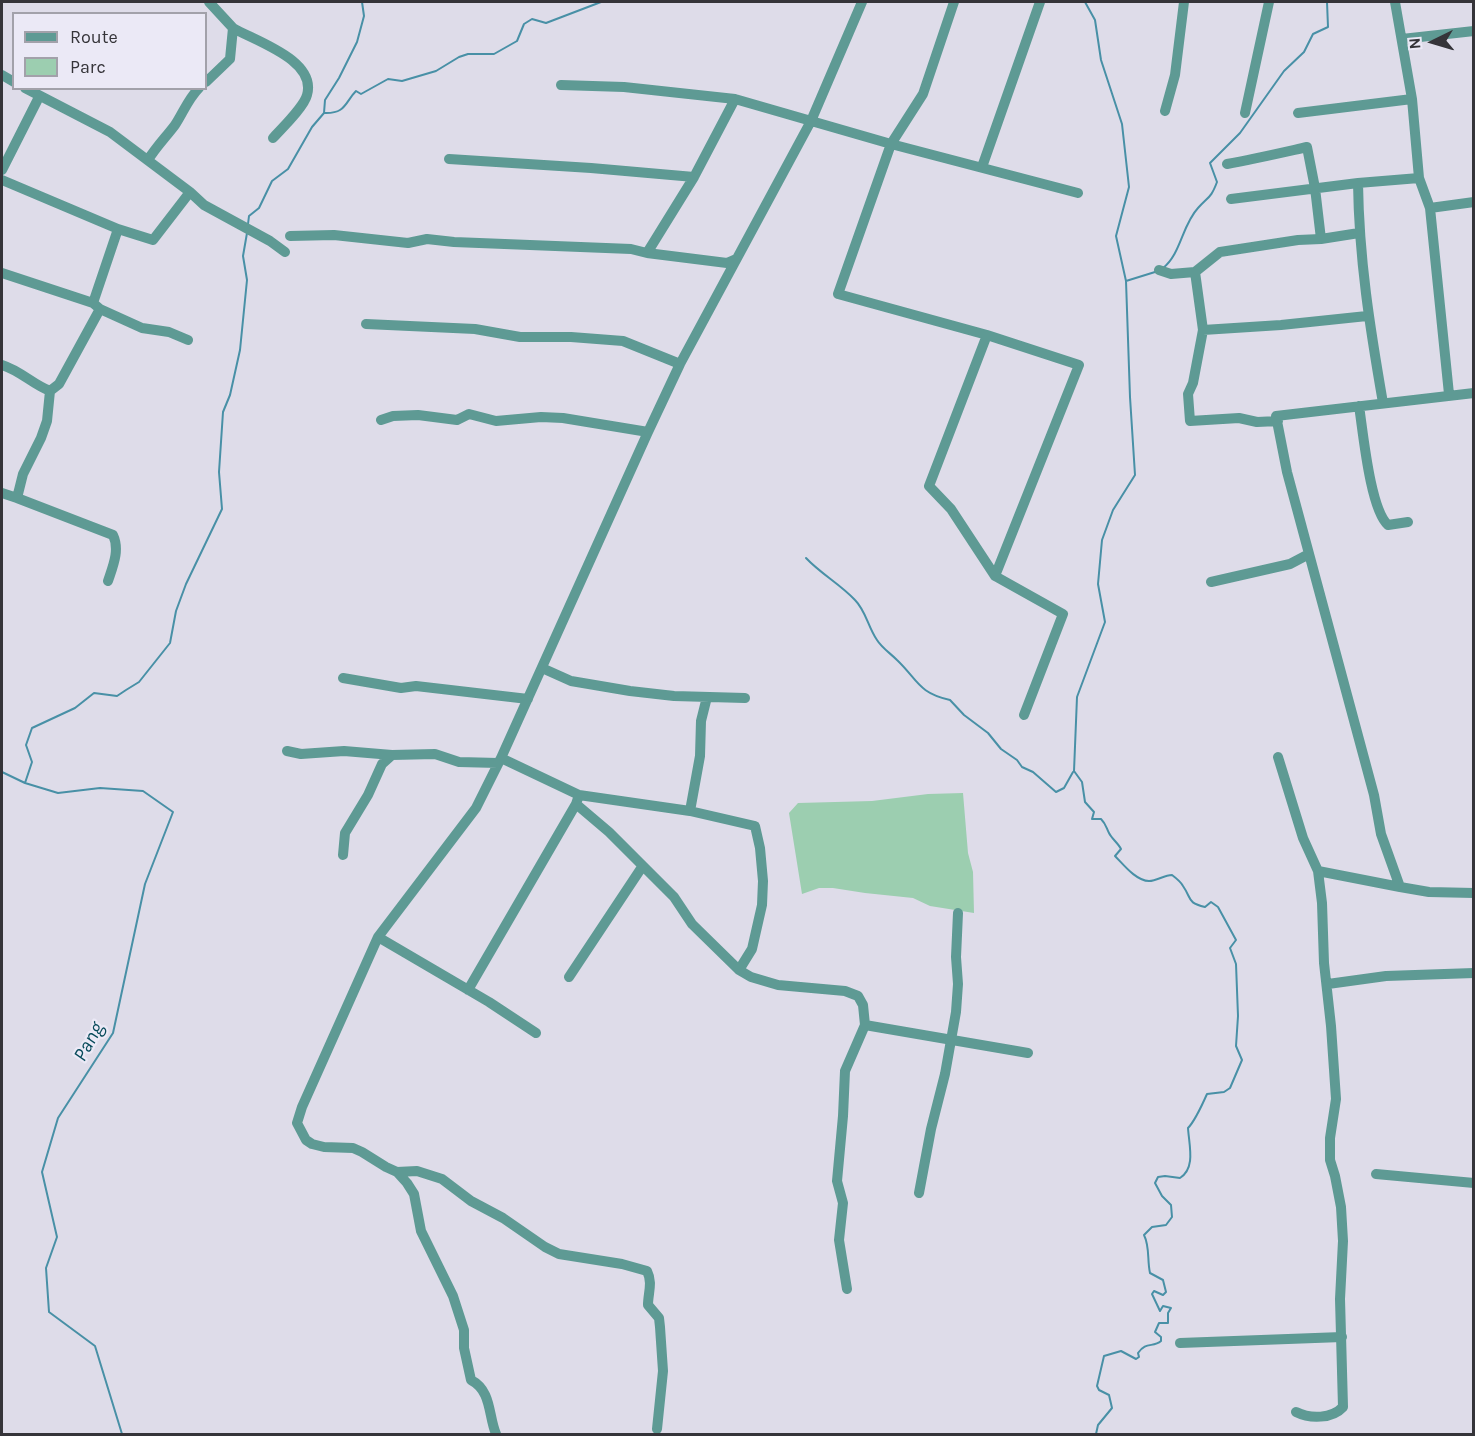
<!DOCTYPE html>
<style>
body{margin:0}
#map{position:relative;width:1475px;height:1436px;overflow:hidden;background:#dedce9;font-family:Karla,sans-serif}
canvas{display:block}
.frame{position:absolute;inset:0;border:3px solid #353439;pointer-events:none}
.legend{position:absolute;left:12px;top:12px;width:195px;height:78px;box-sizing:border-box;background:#ebe9f6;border:2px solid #a2a1aa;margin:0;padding:8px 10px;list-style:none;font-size:18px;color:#353439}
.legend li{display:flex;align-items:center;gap:12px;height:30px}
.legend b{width:30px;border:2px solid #a2a1aa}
.north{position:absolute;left:1403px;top:12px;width:60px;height:60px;-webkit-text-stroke:4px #ebe9f6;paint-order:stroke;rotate:265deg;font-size:16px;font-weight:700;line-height:24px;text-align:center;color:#353439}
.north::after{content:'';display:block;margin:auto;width:21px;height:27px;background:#353439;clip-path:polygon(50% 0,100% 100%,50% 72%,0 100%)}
</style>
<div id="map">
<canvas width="1475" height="1436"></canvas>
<div class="frame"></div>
<ul class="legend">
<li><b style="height:8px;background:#5e9a94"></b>Route</li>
<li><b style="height:16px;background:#9cceb0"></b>Parc</li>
</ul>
<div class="north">N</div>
</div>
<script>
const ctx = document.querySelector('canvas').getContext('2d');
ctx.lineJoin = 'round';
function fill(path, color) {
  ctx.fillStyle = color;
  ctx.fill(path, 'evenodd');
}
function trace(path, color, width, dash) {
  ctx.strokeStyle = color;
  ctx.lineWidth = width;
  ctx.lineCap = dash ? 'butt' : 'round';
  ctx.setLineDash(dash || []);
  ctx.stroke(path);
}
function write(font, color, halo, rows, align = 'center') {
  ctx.font = font + ' Karla,sans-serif';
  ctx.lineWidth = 4.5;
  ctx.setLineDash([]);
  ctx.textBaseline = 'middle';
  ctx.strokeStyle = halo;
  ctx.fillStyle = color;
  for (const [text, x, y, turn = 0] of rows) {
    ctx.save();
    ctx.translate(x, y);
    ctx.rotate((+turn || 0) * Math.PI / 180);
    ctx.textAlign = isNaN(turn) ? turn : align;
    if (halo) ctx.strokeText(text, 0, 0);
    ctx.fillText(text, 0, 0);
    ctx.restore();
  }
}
fill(new Path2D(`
 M 963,793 L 968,853 L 973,872 L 974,913 L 930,906 L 913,898 L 865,893 L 833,888 L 819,888 L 802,894 L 789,813 L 798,803 L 872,801 L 928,794 Z`), '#9cceb0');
trace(new Path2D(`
 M 1085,2 L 1095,20 L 1101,60 L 1122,124 L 1129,187 L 1116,236 L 1126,281 L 1130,397 L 1135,475 L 1113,510 L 1102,540 L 1098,584 L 1105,622 L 1077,697 L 1074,771 L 1082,782 L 1085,802 L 1094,812 L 1092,819 L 1101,819 C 1106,824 1106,827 1109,833 C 1112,839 1118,843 1121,849 L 1115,856 C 1123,864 1136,881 1149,881 C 1157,881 1164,875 1172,875 C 1176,878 1181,882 1183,886 C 1192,899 1187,903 1205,907 L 1211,902 L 1218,907 L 1236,940 L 1230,948 L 1236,964 L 1238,1016 L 1236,1046 L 1242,1060 L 1230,1088 L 1224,1092 L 1207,1094 C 1203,1103 1194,1122 1188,1128 C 1189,1145 1196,1168 1180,1178 L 1165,1176 L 1158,1177 L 1155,1183 L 1162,1196 L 1171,1205 L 1172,1217 L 1166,1225 L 1152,1227 L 1144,1235 C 1150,1247 1147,1260 1150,1273 L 1163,1280 L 1166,1292 L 1163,1295 L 1154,1291 L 1152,1294 L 1160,1311 L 1163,1306 L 1171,1308 L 1168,1313 L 1168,1323 L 1159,1323 L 1155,1332 L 1161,1337 L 1161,1341 C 1153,1348 1146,1341 1138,1353 L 1139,1357 L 1136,1359 L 1121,1351 L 1104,1356 L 1097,1386 L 1099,1390 L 1109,1395 L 1112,1408 L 1098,1425 L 1096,1434
 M 324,113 C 346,114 345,102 356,91 L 361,94 L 388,79 L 402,81 L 436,71 L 459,57 L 468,54 L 494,54 L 517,41 L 524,24 L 532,19 L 546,23 L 601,2
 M 248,224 L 249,216 L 259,208 L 272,181 L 288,169 L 312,127 L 324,113 L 325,100 L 339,78 L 357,42 L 364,16 L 362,2
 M 1163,268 C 1181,254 1182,225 1198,208 C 1209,196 1211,198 1217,182 L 1210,163 L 1240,133 L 1284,71 L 1304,52 L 1313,34 L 1328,27 L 1327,2
 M 1126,281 L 1155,272
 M 806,558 C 821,574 840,584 855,600 C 866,611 868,627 877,640 C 882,648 890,653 897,660 C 918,680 918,693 950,700 L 964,715 L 988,733 L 1001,749 L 1017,760 L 1022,767 L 1033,772 L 1056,792 L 1064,788 L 1073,772
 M 2,772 L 25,783 L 58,793 L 100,788 L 143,791 L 173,812 L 145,884 L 113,1033 L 58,1118 L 42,1172 L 57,1237 L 46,1268 L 49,1312 L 95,1346 L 122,1434
 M 25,783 L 32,762 L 26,745 L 32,728 L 75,708 L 94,693 L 117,696 L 126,690 L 139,682 L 170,643 L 176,611 L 186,584 L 222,509 L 219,472 L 223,412 L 230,395 L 240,350 L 247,280 L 243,256 L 247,233`), '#4890a6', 2);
trace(new Path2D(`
 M 954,2 L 923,94 L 891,144 L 838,294 L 987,335 L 1079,365 L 995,576
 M 1395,2 L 1412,99 L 1419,178 L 1430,208 L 1449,394
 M 233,28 C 255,41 317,60 307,95 C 304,107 282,128 273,138
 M 1402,39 L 1474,31
 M 2,75 L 14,82
 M 206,82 L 230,59 L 233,28 L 209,2
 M 561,85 L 624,87 L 735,99 L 891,144 L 1078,193
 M 25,88 L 110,132 L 190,192 L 204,205 L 270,241 L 285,252
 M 1165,111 L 1175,75 L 1184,2
 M 1245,113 L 1269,2
 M 1298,113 L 1412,99
 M 449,159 L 591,168 L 694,177
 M 148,160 C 156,147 166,137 175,125 C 183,113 188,99 199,88
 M 1227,164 C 1254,159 1280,153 1307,147 L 1315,188 L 1321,239
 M 982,167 L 1040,2
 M 2,170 L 39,97
 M 2,180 L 118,229 L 153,240 L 190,192
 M 1358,183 C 1359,259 1370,328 1383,403
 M 1231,199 L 1358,183 L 1419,178
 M 1430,208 L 1474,202
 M 290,236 L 334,235 L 408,243 L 427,239 L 454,242 L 631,249 L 647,253 L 727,263 L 736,259
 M 647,253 L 694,177 L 735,99
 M 1159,270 L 1171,274 L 1195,272 L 1220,252 L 1298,240 L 1321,239 L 1359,233
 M 1195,272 L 1203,330 L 1193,383 L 1188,394 L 1190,421 L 1239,418 L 1257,422 L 1278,421
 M 2,273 L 93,303 L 100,309 L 142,328 L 169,332 L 188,340
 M 93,303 L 118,229
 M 366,324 L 475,329 L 520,337 L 571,337 L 623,341 L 680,364
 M 1203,330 L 1281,325 L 1367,316
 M 987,335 L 929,486 L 951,509 L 995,576 L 1063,614 L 1024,715
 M 2,365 C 21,371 32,384 50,391
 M 1474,393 L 1276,416 L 1287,472 L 1374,795 L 1381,834 L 1400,887 L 1429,892 L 1474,893
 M 1359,406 C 1363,431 1370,509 1388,525 L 1408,522
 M 381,420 L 393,416 L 418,415 L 457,420 L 469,414 L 496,421 L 541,417 L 563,418 L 648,432
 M 2,493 L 17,498 L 23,474 L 41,438 L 47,421 L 50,391 L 59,384 L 100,309
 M 17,498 L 113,535 C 120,550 113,566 108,581
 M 1211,582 L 1290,564 L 1309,554
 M 542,668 L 571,681 L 630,691 L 674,696 L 745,698
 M 343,678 L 401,688 L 416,686 L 528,699
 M 287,751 L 301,754 L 344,751 L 392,755 L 435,754 L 459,762 L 498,763
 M 1278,757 L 1303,838 L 1318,871 L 1322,903 L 1324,963 L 1331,1026 L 1336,1099 L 1330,1138 L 1330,1160 L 1335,1176 L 1341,1207 L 1343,1241 L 1340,1299 L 1343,1407 C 1332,1419 1310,1419 1296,1412
 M 501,758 L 579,795 L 690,811 L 755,826 L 760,848 L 763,881 L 762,905 L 752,949 L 739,970
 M 579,795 L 576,804 L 609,832 L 674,897 L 692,924 L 739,970 L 751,977 L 778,985 L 845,991 L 858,996 L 863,1005 L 865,1025 L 845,1071 L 843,1116 L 837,1181 L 843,1203 L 839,1240 L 847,1289
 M 690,811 L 700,756 L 701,721 L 707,697
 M 343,855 L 345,833 L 368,795 L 382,764 L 392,755
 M 1318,871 L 1400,887
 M 378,937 L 489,1002 L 536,1033
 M 569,977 L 642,867
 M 1328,984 L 1386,976 L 1474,973
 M 468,990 L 576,804
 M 865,1025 L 1028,1053
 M 397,1172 L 417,1171 L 442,1179 L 471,1201 L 503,1218 L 545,1247 L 559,1254 L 622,1264 L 647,1271 C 653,1283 648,1293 648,1305 L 659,1318 L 660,1327 L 663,1371 L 657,1429
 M 1376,1174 L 1474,1183
 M 919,1193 L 931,1129 L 945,1074 L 956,1012 L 958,984 L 956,957 L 958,913
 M 1180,1343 L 1342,1337
 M 496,1434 C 488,1415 492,1391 471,1380 L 464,1348 L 464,1330 L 453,1296 L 421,1231 L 414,1194 L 407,1183 L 397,1172 L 386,1167 L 362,1152 L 353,1148 L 324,1147 L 312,1144 L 306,1140 L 297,1123 L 302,1107 L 378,937 L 476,808 L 501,758 L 648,432 L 680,364 L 811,121 L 862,2`), '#5e9a94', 10);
write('italic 20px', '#074a5a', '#ebe9f6', [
 ["Pang",89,1042,-61]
]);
</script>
